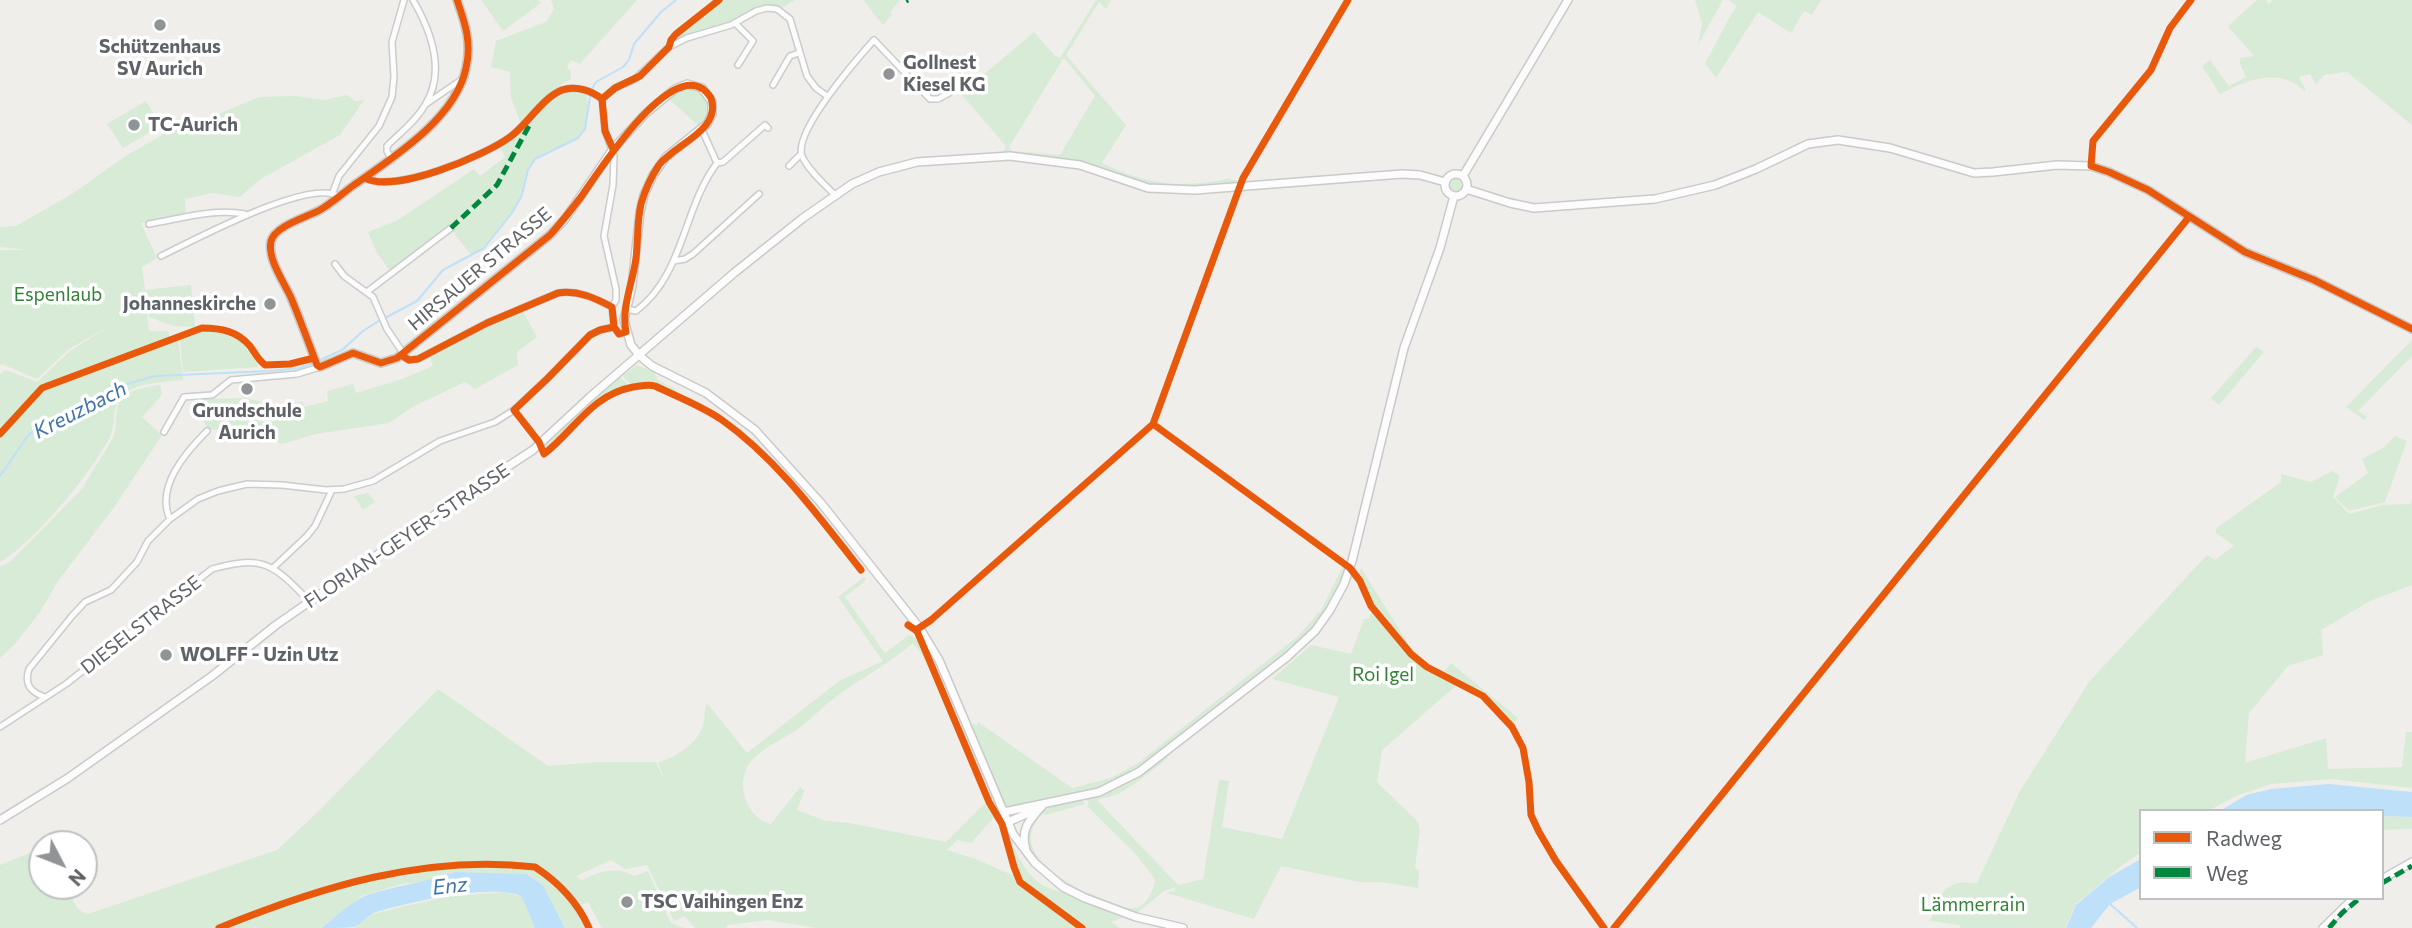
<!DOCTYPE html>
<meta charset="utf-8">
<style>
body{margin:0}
#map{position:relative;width:2412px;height:928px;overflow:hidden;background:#efeeea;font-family:Commissioner,sans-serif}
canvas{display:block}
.legend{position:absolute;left:2139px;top:809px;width:245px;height:91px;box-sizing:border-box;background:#fff;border:2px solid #bfc1c3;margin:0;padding:9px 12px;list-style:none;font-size:21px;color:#5f6368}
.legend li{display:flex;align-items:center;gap:14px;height:35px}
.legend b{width:35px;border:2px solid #bfc1c3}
.north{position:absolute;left:28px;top:830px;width:70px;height:70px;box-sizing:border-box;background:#fff;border:2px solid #bfc1c3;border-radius:50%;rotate:132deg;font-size:19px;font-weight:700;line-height:28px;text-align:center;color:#5f6368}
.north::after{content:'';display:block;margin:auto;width:24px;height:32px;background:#919496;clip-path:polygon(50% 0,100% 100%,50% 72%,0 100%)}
</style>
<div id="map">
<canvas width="2412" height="928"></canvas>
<ul class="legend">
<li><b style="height:9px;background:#e8590c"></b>Radweg</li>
<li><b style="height:9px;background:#00873e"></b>Weg</li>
</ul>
<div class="north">N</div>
</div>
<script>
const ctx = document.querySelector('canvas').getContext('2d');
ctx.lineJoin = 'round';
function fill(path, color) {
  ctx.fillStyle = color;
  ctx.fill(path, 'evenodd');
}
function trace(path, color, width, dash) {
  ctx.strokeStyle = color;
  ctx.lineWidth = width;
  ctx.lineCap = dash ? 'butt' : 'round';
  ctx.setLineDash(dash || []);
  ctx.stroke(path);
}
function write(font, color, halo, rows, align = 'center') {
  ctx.font = font + ' Commissioner,sans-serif';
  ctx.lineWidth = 7;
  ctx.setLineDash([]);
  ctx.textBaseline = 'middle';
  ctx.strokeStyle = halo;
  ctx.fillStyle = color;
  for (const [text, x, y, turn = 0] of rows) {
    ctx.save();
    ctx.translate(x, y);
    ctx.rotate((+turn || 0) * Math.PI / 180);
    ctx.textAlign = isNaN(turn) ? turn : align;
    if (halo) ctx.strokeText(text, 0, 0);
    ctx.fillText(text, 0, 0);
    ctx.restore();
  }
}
fill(new Path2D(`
 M 481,0 L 538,0 L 541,3 L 503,31 Z
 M 551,0 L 637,0 L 580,64 L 571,60 L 567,68 L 571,71 L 571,79 L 560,85 L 561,90 L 522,126 L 511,98 L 510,72 L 491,67 L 496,41 L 546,22 L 554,9 Z
 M 720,0 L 795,0 L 783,7 L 760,6 L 730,23 L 677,39 L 678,36 Z
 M 863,0 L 900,0 L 890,12 L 892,15 L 883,25 Z
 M 1096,0 L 1111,0 L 1106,9 L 1099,2 L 1066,55 L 1126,125 L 1102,163 C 1147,185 1182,189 1231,178 L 1230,180 L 1237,180 L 1238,183 L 1159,189 L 1091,166 L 1002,154 L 1006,146 L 961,94 L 1034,32 L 1054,55 L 1060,58 ZM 1063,59 L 1066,60 L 1095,96 L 1060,155 L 1012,151 L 1009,147 Z
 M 1695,0 L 1723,0 L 1698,45 L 1702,23 Z
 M 1729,0 L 1821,0 L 1812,15 L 1804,11 L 1791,33 L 1758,12 L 1716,78 L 1705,63 C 1717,44 1724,24 1737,6 Z
 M 2257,0 L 2266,0 L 2269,4 L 2273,0 L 2412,0 L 2412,125 L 2347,72 L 2324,75 L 2316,84 L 2310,74 L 2299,77 L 2306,90 L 2304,91 C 2280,66 2247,80 2220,94 L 2202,66 L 2210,60 L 2229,86 L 2246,77 L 2240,64 L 2240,58 L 2254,56 L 2228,26 Z
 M 685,89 C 712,89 716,110 700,127 L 668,98 Z
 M 574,90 L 586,92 C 589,104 589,119 584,130 C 574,148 546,146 533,161 C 526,170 525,181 522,192 C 513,216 493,241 472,256 L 451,229 L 491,192 L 450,228 L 390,271 L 376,251 L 368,232 L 396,221 L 474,169 L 480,176 L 505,157 L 499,145 C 522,129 547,96 574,90 Z
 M 347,95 L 355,101 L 364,100 L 340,135 L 259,180 L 240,197 L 212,193 L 185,199 L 186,216 L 141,223 L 157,258 L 142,267 L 145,290 L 191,285 L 195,327 L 173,326 L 149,317 L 145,292 L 149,331 L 168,331 L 170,341 L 178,340 L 183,380 C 165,382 135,382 121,397 C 111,407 116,425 110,437 C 92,472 34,543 0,562 L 0,374 L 6,370 L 37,382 L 70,351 L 108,327 L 69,349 L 37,379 L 2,364 L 0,366 L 0,250 L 30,250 L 0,247 L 0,227 L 16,226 L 72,194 L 127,155 L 173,129 L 202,121 L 259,97 L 294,96 L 325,100 Z
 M 146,101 L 161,126 L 123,148 L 107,124 Z
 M1446 185a9 9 0 1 1 18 0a9 9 0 1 1-18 0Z
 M 522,310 L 537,337 L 517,352 L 518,365 L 475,389 L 465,382 L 414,406 L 389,423 L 316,434 L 282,444 L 250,434 L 208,429 L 194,404 L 194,399 L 245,398 L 271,404 L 303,402 L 304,407 L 328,401 L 327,391 L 353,384 L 356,393 L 402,379 L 433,366 L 430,355 L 488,324 Z
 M 216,331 C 234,333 257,346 258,367 L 183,372 L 180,340 L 198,333 Z
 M 2412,340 L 2412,356 L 2358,411 L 2367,417 L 2364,420 L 2346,407 Z
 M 2256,347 L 2264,352 L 2219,405 L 2211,398 Z
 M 636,365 L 653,371 L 658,380 L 677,390 L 675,394 C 668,391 661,386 654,384 C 640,381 632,390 623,376 Z
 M 620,377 L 630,387 L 605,396 L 545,450 L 544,445 L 601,391 Z
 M 160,385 L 162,395 L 142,417 L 162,435 L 115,506 L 58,581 L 40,612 L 15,644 L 0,658 L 0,567 L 11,561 L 81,490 L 113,438 C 117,428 115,419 117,409 C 121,390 144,387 160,385 Z
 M 2395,436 L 2407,441 L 2385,502 L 2349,511 L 2335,497 L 2368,473 L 2362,459 L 2383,448 Z
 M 2332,471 L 2340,476 L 2333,497 L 2349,514 L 2382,505 L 2410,504 L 2412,500 L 2412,585 L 2370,601 L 2321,630 L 2322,635 L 2312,644 L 2322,636 L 2323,655 L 2288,666 L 2249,713 L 2245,763 L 2326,738 L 2328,769 L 2402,767 L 2406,732 L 2412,732 L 2412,788 L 2331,779 L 2271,784 L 2236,796 L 2208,811 L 2141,811 L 2141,852 L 2121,866 L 2076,904 L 2065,928 L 1960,928 L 1960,925 L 1930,921 C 1943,893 1942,879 1977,883 L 2020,791 L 2089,682 L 2207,555 L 2215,560 L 2234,546 L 2215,532 L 2218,527 L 2281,482 L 2281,474 L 2311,482 Z
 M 368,493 L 375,502 L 363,510 L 354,496 Z
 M 1343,566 L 1346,570 L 1327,611 L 1301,641 L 1140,769 L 1112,784 L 1087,793 L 1010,808 L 1005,805 L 972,728 L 973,723 L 977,726 L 978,722 L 1072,788 L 1111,778 L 1138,763 L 1297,637 L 1321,610 Z
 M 1361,568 L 1416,656 L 1372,602 L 1359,575 Z
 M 864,577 L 866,578 L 864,582 L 845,597 L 885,653 L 909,635 C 920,638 925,652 930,662 L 928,663 L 913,643 C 890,662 866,676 841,693 C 826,703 814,717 799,728 C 785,738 767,746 754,758 C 733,777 744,818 771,824 L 800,787 L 804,791 L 797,810 L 826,821 L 850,823 L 946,842 L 984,804 L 989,805 L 995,816 L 971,843 L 957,840 L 947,850 L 976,859 L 1012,875 L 1017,871 L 1009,842 L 1011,841 C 1022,866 1034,890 1066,892 L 1122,918 L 1111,922 L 1120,928 L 816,928 L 768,920 L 727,925 L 726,928 L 695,928 L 684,916 L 674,921 L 647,865 L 625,869 L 611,860 L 576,876 L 581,881 C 597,871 617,866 634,876 L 648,871 L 671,923 L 684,928 L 602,928 L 588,902 L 579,906 L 560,887 L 572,901 L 585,928 L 565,928 L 543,885 L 528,874 L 454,872 L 431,881 L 401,884 L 362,896 L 320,928 L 0,928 L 0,865 L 42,848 L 42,886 L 68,886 C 72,897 75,912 88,914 L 277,850 L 321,809 L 438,689 L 548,766 L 597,762 L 656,762 L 666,783 L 658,762 C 675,758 697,744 703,726 C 706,718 703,711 707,703 L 747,753 L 839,681 L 883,661 L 838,597 Z
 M 1373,609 L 1416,661 L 1433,673 L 1457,685 L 1382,750 L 1377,782 L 1418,822 L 1420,831 L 1415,867 L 1419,871 L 1418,888 L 1382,882 L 1359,882 L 1281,866 L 1254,919 L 1167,893 L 1175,890 L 1176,887 L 1164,891 L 1136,914 C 1112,906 1087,898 1066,885 C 1039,867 1006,835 1044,809 C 1053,802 1070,801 1081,799 L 1085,804 L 1046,815 L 1043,813 C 1002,854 1076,890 1109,901 C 1116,904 1127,910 1135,908 C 1146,907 1155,888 1155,879 L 1135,853 L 1087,806 L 1089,804 L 1086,798 L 1116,788 L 1166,756 L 1168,758 L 1136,783 L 1118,794 L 1097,800 L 1178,885 L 1203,879 L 1219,780 L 1229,781 L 1222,827 L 1282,839 L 1339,697 L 1272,679 L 1311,645 L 1351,654 L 1364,619 L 1368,619 Z
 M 1451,663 L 1518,718 L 1513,724 L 1482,695 L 1445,676 L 1443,673 Z
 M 2382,816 L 2412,817 L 2412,829 L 2382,830 Z
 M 503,892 L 522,897 L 535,928 L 354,928 L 373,914 L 405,906 L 446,897 Z`), '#d8ebd6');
fill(new Path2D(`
 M 2329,784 L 2412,792 L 2412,817 L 2382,816 L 2382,811 L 2220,811 L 2246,795 L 2271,789 Z
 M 2141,859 L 2141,887 L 2110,904 L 2091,928 L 2066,928 L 2076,905 L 2109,877 Z
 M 455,872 L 527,874 L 543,885 L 565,928 L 535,928 L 522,897 C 496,882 406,903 376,912 C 368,915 362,924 354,927 C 345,928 330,928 321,928 C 335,918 350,902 365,896 C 395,885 426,883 455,872 Z`), '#bfe0f9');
trace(new Path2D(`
 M 385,318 L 417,301 L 443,270 L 484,248 L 512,213 L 522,195 L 528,170 L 535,159 L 578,138 L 585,129 L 591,91 L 596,82 L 623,67 L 629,60 L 634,44 L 661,12 L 676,0
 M 318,361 L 342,350 L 363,331 L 380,320
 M 0,476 L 29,434 L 120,386 L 155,376 L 270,371 L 300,368 L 313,363
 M 2109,903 L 2137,928`), '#bfe0f9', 2);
const street = new Path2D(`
 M 735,23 L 753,41 L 738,65
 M 773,85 L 790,56 L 799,53
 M 602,99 L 615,88 L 635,79 L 669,47 L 687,38 L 731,25 L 756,11 L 767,8 L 777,9 L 790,19 L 807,76 L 816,88 L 827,96
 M 426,104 L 461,80
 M 392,160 L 387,151 L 387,146 C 400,133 416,121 425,105 C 446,72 431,31 413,0
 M 717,163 L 723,162 L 765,125 L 768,128
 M 789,166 L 801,154
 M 365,178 C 394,194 484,156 510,137 C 528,124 542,98 562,90 C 576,85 592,91 602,99 L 605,131 L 614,156 L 613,185 L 604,236 L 616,289 L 616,300 L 612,307 L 614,327
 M 333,192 L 339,176 L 379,126 L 392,97 L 394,76 L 392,42 L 404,0
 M 834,194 C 824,184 808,170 802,156 C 793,132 857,59 874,40 L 930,99 L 938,99 L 949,93
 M 149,224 C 179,219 214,208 245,214
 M 161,256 C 194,240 304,181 336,195
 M 674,261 L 685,259 L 693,254 L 759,194
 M 335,264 L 344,276 L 373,297 L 387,329 L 403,353
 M 368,291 L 451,228
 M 626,309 L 636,311 C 684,275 683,208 717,163 L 702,130
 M 401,355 L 409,360 L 418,359 L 487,323 L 558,293 C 578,290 595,298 612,307
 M 164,432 L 184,397 L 212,395 L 231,380 L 297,374 L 320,367
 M 170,519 C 155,487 186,452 207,431
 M 273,568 L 307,536 L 315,526 L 332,490
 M 45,697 C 30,692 24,684 29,669 L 72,616 L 85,602 L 111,590 L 137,562 L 148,541 L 170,519 L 198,499 L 218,491 L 247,484 L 282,485 L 326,490 L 344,489 L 373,481 L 440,441 L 495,422 L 514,410 L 548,378 L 590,335 L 600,330 L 614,327 L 619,334 L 626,332
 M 0,727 L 66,684 L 212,569 C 264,554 274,565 310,602`);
const secondary = new Path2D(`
 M 457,0 C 465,23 472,43 466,68 C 456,118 394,157 354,185 C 343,193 332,203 320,210 C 307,217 275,226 271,241 C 267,260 285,283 292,300 C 301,322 309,344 317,365 L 320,367 L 353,353 L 381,363 L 397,358 L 550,235 L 565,219 L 613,149 L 645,114 L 675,89 L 687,84 L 702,88 L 712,102 L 712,114 L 707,124 L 666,157 L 653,175 L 644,195 L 640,212 L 632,286 L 624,320 L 631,345 L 640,356 L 652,366 L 706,393 L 755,430 L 821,503 L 919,627 L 939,660 L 1013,834 L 1035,863 L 1063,887 L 1085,898 L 1136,917 L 1183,928
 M1445 185a11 11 0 1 1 22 0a11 11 0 1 1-22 0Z
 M 1463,176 L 1568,0
 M 1466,189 L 1510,203 L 1534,208 L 1655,199 L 1715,185 L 1756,169 L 1808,144 L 1838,140 L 1890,148 L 1974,173 L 1993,172 L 2057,165 L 2091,166 L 2109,172 L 2148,190 L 2245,252 L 2314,280 L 2412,329
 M 1004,812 L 1099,792 L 1139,772 L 1287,657 L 1315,631 L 1330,610 L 1344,584 L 1352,561 L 1404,348 L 1440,248 L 1454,196
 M 0,820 L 68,778 L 212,676 L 276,625 L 440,511 L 533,450 L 590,397 L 734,273 L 803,218 L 852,184 L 879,172 L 917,162 L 1010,156 L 1080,165 L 1148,188 L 1195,190 L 1402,174 L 1420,175 L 1445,182
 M 1008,822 L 1033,811
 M 1026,850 C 1020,830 1029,820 1042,806
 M 2382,879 L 2412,862
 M 2323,928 L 2354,898`);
trace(street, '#cbcccc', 8);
trace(secondary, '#cacacb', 10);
trace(street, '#fdfcfc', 5);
trace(secondary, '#fdfcfc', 7);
trace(new Path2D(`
 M 906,1 L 908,0
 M 451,228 L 497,185 L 530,124
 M 2382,883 L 2412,866
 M 2329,928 L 2342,913 L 2360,898`), '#00873e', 5, [10, 5]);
trace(new Path2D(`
 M 457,0 C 465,23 472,43 466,68 C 456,118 394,157 354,185 C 343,193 332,203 320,210 C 307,217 275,226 271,241 C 267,260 285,283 292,300 C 301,322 309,344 317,365 L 320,367 L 353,353 L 381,363 L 397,358 L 550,235 C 561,223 571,210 581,197 C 598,173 678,45 711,98 C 722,130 675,144 659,165 C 651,177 645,190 641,204 C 637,222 638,240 636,258 C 633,282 621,308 626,332 L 619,334 L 614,327 L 600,330 L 590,335 L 548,378 L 514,410 L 539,442 L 544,454 C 575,430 591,395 633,387 C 641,386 648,384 655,386 C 678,397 702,406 722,420 C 778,460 819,517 861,570
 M 2191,0 L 2170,28 L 2151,70 L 2093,141 L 2091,166 L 2109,172 L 2148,190 L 2245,252 L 2314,280 L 2412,329
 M 602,99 L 615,88 L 640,76 L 669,47 L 671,40 L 676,34 L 719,0
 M 365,178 C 394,194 484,156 510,137 C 528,124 542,98 562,90 C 576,85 592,91 602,99 L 605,131 L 613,149
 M 401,355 L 409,360 L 418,359 L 487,323 L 558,293 C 578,290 595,298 612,307 L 614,327
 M 1153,424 L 1350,568 L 1360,581 L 1371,606 L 1411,654 L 1427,667 L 1483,696 L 1512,727 L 1523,748 L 1529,782 L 1531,815 L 1539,832 L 1556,861 L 1604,928
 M 0,434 L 42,388 L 202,328 C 221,328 237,331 250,346 C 255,353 258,360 265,365 L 290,364 L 314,358
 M 908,625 L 917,631 L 989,802 L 1002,824 L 1014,867 L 1020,882 L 1082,928
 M 916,630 L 931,620 L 1153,424 L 1243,178 L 1348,0
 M 219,928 C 320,887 425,854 535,867 C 558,882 578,903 589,928
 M 1614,928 L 2189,217`), '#e8590c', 7);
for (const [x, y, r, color] of [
 [160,25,7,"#919496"],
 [889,74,7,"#919496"],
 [134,125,7,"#919496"],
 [270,304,7,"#919496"],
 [247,389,7,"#919496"],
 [166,655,7,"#919496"],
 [627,902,7,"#919496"]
]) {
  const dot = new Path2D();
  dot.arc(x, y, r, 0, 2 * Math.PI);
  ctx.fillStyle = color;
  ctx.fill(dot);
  trace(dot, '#fff', 2.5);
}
write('bold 19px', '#5f6368', '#fff', [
 ["Schützenhaus",160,47,"center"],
 ["SV Aurich",160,69,"center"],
 ["Gollnest",903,63],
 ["Kiesel KG",903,85],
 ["TC-Aurich",148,125],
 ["Johanneskirche",256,304,"right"],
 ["Grundschule",247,411,"center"],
 ["Aurich",247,433,"center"],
 ["WOLFF - Uzin Utz",180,655],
 ["TSC Vaihingen Enz",641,902]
], 'left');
write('19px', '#5f6368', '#fff', [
 ["HIRSAUER STRASSE",480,269,-40],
 ["FLORIAN-GEYER-STRASSE",407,536,-34],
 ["DIESELSTRASSE",141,625,-38]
]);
write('19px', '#348238', '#fff', [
 ["Espenlaub",58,295],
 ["Roi Igel",1383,675],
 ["Lämmerrain",1973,905]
]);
write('italic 21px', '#4174aa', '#fff', [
 ["Kreuzbach",80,410,-27],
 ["Enz",450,886,-6]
]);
</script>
